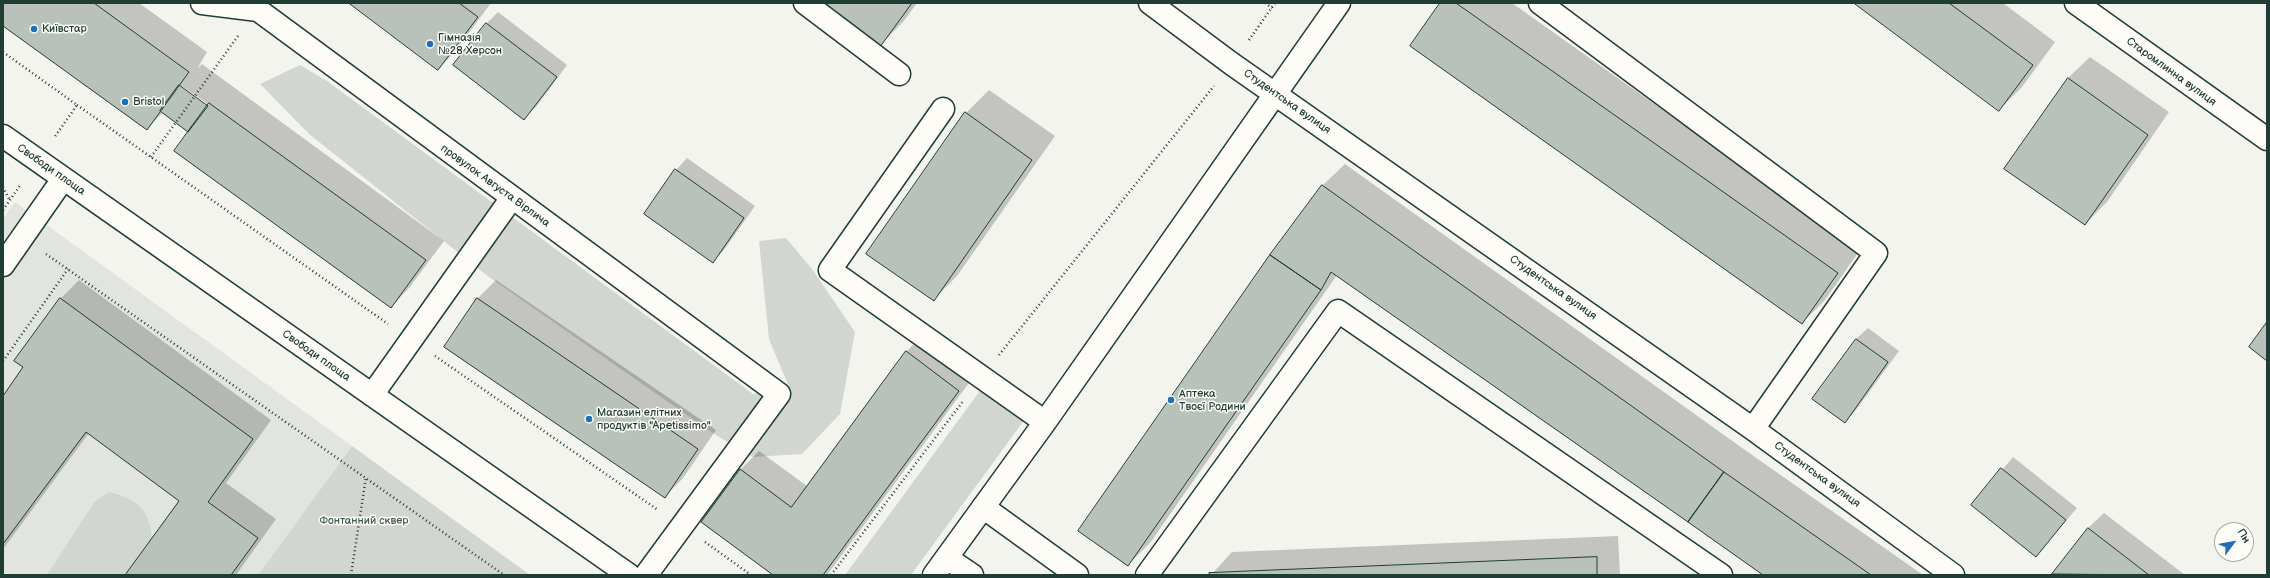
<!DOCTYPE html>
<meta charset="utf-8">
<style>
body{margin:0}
#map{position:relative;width:2270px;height:578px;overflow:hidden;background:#f4f4ef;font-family:"Balsamiq Sans",sans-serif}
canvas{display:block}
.frame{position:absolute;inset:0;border:4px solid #1f3d34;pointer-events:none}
.north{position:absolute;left:2214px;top:522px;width:40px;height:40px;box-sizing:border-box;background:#fdfcf7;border:1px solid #a4b0a9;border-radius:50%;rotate:58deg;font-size:11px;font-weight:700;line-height:16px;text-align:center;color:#1f3d34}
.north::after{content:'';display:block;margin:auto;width:14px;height:18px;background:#1f6fb2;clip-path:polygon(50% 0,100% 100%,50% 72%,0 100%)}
</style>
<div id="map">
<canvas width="2270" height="578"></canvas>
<div class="frame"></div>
<div class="north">Пн</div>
</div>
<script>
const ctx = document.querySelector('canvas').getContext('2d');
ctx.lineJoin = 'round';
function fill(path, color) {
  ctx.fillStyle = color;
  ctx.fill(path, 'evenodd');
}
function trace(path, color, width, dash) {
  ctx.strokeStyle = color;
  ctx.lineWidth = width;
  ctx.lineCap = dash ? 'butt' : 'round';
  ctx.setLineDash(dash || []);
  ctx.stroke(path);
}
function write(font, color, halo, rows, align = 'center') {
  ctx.font = font + ' "Balsamiq Sans",sans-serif';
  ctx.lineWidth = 3;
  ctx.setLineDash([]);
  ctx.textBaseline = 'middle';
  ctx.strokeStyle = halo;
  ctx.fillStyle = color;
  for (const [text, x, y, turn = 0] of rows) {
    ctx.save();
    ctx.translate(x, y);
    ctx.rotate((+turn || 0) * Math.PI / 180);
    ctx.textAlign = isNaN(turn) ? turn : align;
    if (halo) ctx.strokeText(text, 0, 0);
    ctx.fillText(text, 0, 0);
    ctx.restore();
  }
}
fill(new Path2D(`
 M 15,202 L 352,446 L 258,575 L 3,575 L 3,219 Z`), '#e2e5df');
fill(new Path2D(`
 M 300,65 L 327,81 L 753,394 L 791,392 L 769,339 L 759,241 L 786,238 L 812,269 L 855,332 L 840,414 L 802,454 L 753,457 L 714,434 L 489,277 L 309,134 L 260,84 Z
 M 982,388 L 1025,419 L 911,575 L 845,575 Z
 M 352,446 L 530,575 L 258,575 Z
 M 109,492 C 138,499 150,510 152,540 L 125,575 L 47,575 L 95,501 Z`), '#d1d6d1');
fill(new Path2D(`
 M 3,3 L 139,3 L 207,52 L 197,69 L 202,64 L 444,241 L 409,288 L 391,307 L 189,132 L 163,112 L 147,129 L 3,25 ZM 182,86 L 212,107 L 211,109 L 182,88 Z
 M 350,3 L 491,3 L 454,53 L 438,69 Z
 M 822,3 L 917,3 L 903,22 L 880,45 Z
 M 1441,3 L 1512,3 L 1860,250 L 1825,300 L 1802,323 Z
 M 1856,3 L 2003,3 L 2055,42 L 2022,87 L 1999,110 Z
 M 498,12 L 567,65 L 536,107 L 524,118 L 455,65 L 487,23 Z
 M 2090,57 L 2169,112 L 2107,202 L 2085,224 L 2068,78 Z
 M 989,90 L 1055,136 L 957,276 L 934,299 L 966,113 Z
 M 687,158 L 755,206 L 724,250 L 713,261 L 676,170 Z
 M 1345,164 L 1745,450 L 1923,575 L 1764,575 L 1337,275 L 1150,543 L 1128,565 L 1271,256 L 1323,185 Z
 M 79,280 L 271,420 L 226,483 L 276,519 L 236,575 L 126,575 L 181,501 L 89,433 L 3,549 L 3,397 L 25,367 L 60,299 Z
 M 496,280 L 716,430 L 683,478 L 665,497 L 477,299 Z
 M 1868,328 L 1899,351 L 1856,410 L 1845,422 L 1856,339 Z
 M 925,333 L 977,372 L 827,575 L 775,575 L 702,522 L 741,469 L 759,451 L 807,486 L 906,352 Z
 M 2013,457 L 2077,508 L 2036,556 L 1973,505 Z
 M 2104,513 L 2185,575 L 2054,574 L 2088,528 Z
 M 1618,536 L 1620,575 L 1211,575 L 1232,552 Z`), '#0003');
const building = new Path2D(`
 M 3,3 L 94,3 L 189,72 L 147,130 L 3,26 Z
 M 349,3 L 459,3 L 478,17 L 438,70 Z
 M 820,3 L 912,3 L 880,47 Z
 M 1440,3 L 1456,3 L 1838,273 L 1802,324 L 1410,46 Z
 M 1854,3 L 1949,3 L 2033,65 L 1999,111 Z
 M 486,23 L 557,77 L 524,120 L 453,65 Z
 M 2068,78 L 2148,135 L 2085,225 L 2004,169 Z
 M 179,85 L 208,106 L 188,132 L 160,111 Z
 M 209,103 L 426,260 L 391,308 L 174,151 Z
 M 965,112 L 1032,160 L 934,301 L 866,254 Z
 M 675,169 L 744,218 L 713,263 L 644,214 Z
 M 1322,185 L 1724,472 L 1688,522 L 1331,272 L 1321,290 L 1270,255 Z
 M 1270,255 L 1321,290 L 1128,566 L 1078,531 Z
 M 60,298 L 253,439 L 208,502 L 258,538 L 231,575 L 125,575 L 179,501 L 86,432 L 3,544 L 3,396 L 23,367 L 14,361 Z
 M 477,298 L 698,449 L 665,498 L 444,347 Z
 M 2267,322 L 2267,361 L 2249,347 Z
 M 1856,339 L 1888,362 L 1845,423 L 1812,399 Z
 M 906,351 L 959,391 L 823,575 L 773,575 L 701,522 L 740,469 L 791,507 Z
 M 2001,468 L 2066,520 L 2036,557 L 1971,505 Z
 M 1724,472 L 1871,575 L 1763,575 L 1688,522 Z
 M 2088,528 L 2149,575 L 2052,574 Z
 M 1597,557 L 1597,575 L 1210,575 L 1209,573 Z`);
fill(building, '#b9c1bb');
trace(building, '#1f3d34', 1);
const minor = new Path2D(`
 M 202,3 L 258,10 L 779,394 L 646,575
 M 805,3 L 899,74
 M 1150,3 L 1232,64 L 1753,429 L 1953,575
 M 1540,3 L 1876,253 L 1753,429
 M 2076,3 L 2267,139
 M 943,109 L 830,270 L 1045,422
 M 3,136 L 629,575
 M 3,265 L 63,179
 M 372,395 L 511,199
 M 983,507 L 1077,575
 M 947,558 L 972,575
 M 934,575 L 1045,422 L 1339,3
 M 1147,575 L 1338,311 L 1721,575`);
trace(minor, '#1f3d34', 25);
trace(new Path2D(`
 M 1265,3 L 1272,8
 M 1249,40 L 1275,3
 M 3,52 L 77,105 L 54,138
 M 77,105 L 388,324
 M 151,157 L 238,36
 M 3,187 L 10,201
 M 3,210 L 21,184
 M 46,254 L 504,575
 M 999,355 L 1214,86
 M 435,356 L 658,510
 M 3,361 L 68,269
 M 705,542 L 751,575
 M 351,575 L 366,477
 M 831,575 L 964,400`), '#1f3d34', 2.5, [1, 3]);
trace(minor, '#fdfcf7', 22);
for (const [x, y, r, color] of [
 [34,29,4,"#1f6fb2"],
 [430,44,4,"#1f6fb2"],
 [125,102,4,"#1f6fb2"],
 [1171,400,4,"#1f6fb2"],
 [589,419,4,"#1f6fb2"]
]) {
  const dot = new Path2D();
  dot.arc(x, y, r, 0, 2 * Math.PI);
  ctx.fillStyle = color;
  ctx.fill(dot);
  trace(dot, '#fdfcf7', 1.5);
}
write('11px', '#1f3d34', '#fdfcf7', [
 ["Київстар",42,29],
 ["Гімназія",438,38],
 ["№28 Херсон",438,51],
 ["Bristol",133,102],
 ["Аптека",1179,394],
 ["Твоєї Родини",1179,407],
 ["Магазин елітних",597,413],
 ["продуктів \"Apetissimo\"",597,426]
], 'left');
write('11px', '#1f3d34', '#fdfcf7', [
 ["Старомлинна вулиця",2171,72,36],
 ["Студентська вулиця",1287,102,35],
 ["Свободи площа",51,170,35],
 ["провулок Августа Вірлича",495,186,36],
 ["Студентська вулиця",1553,288,35],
 ["Свободи площа",316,356,35],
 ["Студентська вулиця",1817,475,36]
]);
write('11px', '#435c53', '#fdfcf7', [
 ["Фонтанний сквер",364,521]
]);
</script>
